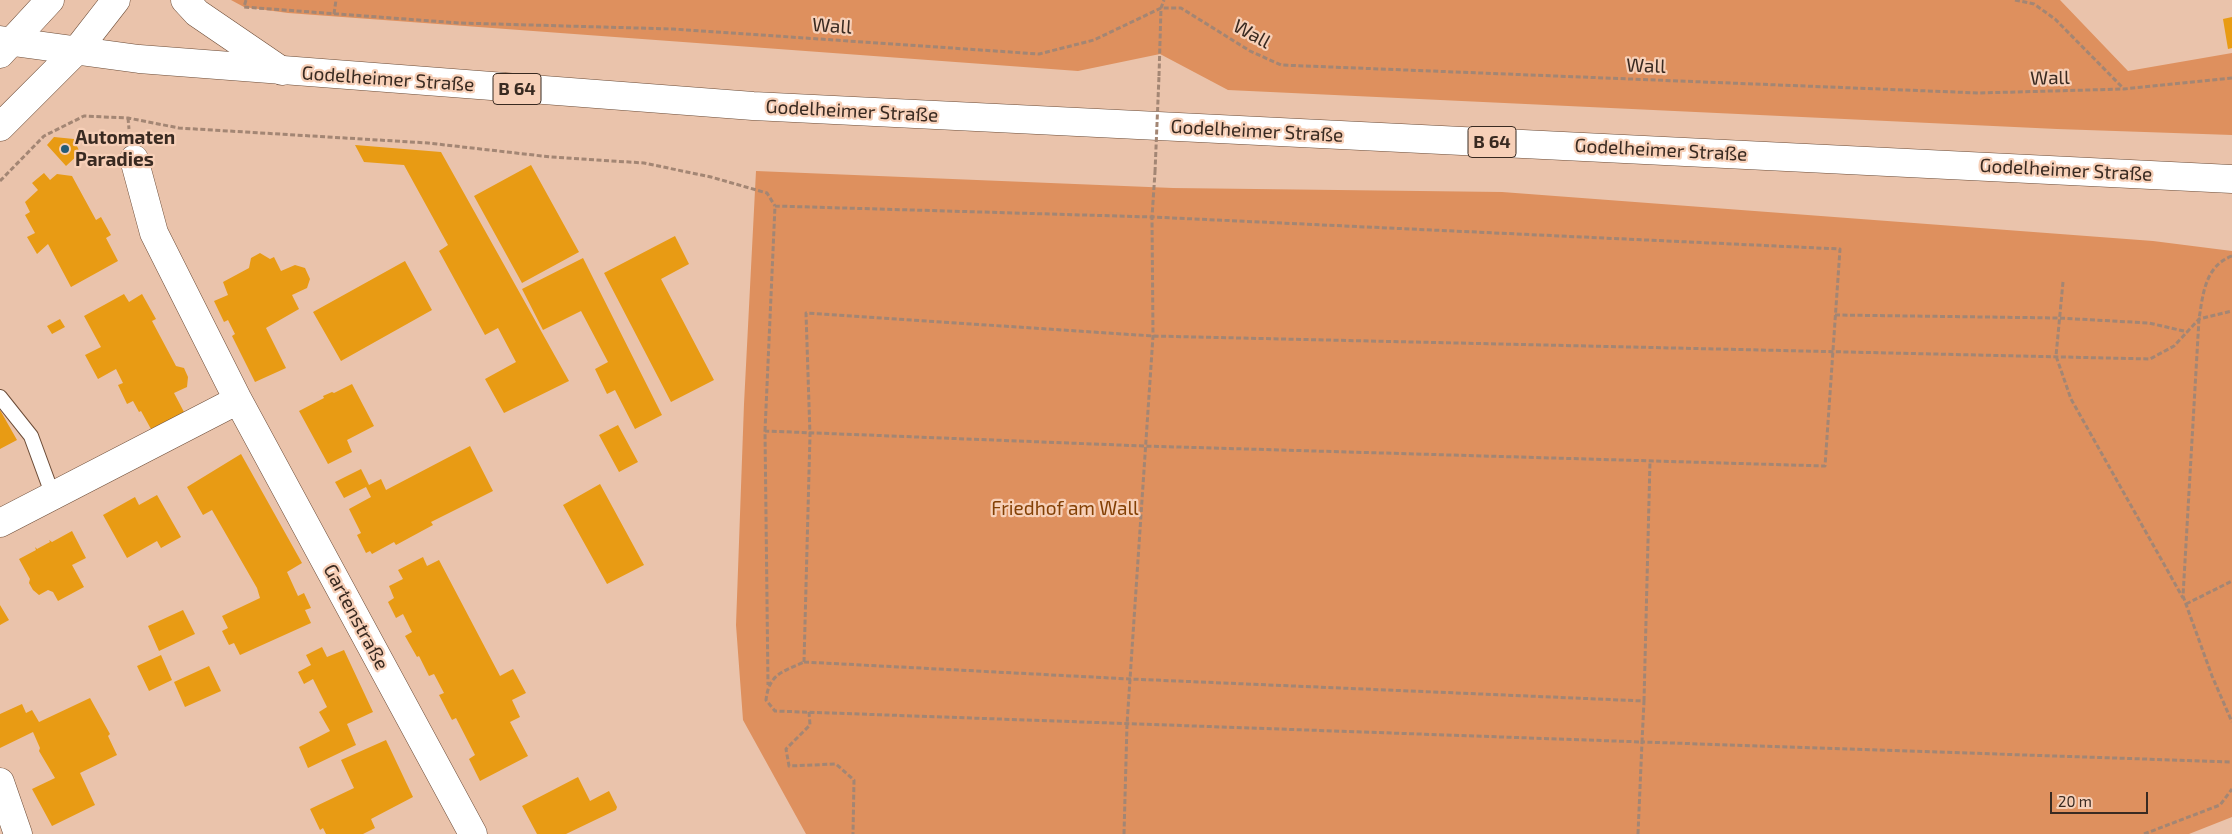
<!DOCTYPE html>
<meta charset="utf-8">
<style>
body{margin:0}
#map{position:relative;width:2232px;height:834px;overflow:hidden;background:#eac3ab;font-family:"Exo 2",sans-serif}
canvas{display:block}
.scale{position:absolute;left:2050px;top:792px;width:98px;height:22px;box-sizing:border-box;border:2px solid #392a21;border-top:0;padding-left:6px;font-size:15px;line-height:18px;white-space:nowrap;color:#392a21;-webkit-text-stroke:4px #f7d0b8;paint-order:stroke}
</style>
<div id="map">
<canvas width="2232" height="834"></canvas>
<div class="scale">20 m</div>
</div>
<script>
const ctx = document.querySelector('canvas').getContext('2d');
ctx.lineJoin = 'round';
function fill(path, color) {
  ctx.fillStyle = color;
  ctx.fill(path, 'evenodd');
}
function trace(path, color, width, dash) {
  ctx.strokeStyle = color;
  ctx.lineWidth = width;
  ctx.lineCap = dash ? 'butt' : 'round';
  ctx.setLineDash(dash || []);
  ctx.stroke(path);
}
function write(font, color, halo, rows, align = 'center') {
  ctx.font = font + ' "Exo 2",sans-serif';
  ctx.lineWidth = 4.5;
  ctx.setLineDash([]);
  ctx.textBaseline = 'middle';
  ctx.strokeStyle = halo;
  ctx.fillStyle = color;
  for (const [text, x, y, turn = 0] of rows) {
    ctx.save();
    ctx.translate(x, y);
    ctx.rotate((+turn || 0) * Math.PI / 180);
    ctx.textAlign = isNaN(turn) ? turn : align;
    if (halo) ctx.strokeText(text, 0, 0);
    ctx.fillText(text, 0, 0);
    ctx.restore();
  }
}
fill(new Path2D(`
 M 231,0 L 2060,0 L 2128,71 L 2232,53 L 2232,135 L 2057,129 L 1228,90 L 1160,54 L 1078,71 L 288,13 L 244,7 Z
 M 756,171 L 1173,188 L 1502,192 L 2153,241 L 2232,251 L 2232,817 L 2189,834 L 806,834 L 743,720 L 736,625 L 744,404 Z`), '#de905e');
fill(new Path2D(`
 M 2232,17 L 2232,48 L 2228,49 L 2223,19 Z
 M 54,137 L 74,139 L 80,153 L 66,166 L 47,145 Z
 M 355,145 L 441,152 L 569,381 L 504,413 L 485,379 L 516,362 L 498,328 L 485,335 L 439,251 L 448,245 L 404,165 L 364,162 Z
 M 531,165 L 579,252 L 522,283 L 474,196 Z
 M 44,173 L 50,180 L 57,174 L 72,176 L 96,220 L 101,217 L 111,235 L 106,238 L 118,261 L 71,287 L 48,244 L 37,254 L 27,237 L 35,233 L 25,215 L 30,212 L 25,202 L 38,190 L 32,183 Z
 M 675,236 L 689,264 L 661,279 L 714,380 L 671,402 L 604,273 Z
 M 260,253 L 270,259 L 274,257 L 281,271 L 295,265 L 305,268 L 310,279 L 307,288 L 292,295 L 299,309 L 266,328 L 286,368 L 255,382 L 232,336 L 235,334 L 228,320 L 224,322 L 214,301 L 228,295 L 223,282 L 249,268 L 251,258 Z
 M 583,258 L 662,415 L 635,429 L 615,390 L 607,394 L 595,369 L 608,362 L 581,311 L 543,330 L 522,289 Z
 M 405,261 L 432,310 L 341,361 L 313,312 Z
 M 124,294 L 129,302 L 142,294 L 156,319 L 152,321 L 176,366 L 184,368 L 188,377 L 187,387 L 174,393 L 184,412 L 151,429 L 141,411 L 139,412 L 133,401 L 127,404 L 118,385 L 123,383 L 116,369 L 98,379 L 85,355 L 101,347 L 84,316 Z
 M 60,319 L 65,327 L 52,334 L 47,326 Z
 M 352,384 L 374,426 L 347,440 L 352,452 L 328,464 L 299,411 L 324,398 L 323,396 L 332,392 L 334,393 Z
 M 0,410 L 17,440 L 0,449 Z
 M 618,425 L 638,462 L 619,472 L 599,435 Z
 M 470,446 L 493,491 L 431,522 L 433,525 L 396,545 L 394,542 L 372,554 L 370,551 L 366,553 L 357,535 L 361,533 L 349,509 L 371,497 L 366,487 L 344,498 L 335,482 L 361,469 L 369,485 L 381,479 L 386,490 Z
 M 241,454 L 302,563 L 287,572 L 298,596 L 304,593 L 311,608 L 305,610 L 311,623 L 240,655 L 234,643 L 229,645 L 222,631 L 228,628 L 222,616 L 260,598 L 257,588 L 212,510 L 203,515 L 187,487 Z
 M 600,484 L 644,565 L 607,584 L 563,505 Z
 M 157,495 L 181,537 L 161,548 L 157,541 L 127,558 L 103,515 L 135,497 L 139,505 Z
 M 72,531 L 86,558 L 72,565 L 84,587 L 58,601 L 53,592 L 48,590 L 39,595 L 33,590 L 29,583 L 30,579 L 19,559 L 36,550 L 35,547 L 37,549 L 50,542 L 49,540 L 52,542 Z
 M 423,557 L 427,566 L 439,560 L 500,676 L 513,669 L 526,693 L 512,700 L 520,717 L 510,722 L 528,756 L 480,781 L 469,759 L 475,755 L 456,718 L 452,720 L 439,695 L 444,693 L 434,674 L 429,676 L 419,656 L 417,657 L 405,636 L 412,632 L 403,614 L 396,618 L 388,602 L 394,598 L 389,586 L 403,579 L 398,570 Z
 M 0,605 L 9,620 L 0,625 Z
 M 183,610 L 195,634 L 159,651 L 148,626 Z
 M 322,647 L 327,657 L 344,650 L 373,712 L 347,724 L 356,745 L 308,768 L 299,747 L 330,731 L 319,712 L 327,707 L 313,679 L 304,684 L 298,672 L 311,665 L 306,655 Z
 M 161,655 L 172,680 L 149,691 L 137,666 Z
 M 209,666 L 221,691 L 185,707 L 174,682 Z
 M 90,698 L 110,734 L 108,736 L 117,755 L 80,773 L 95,805 L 52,826 L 32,789 L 55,778 L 39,751 L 40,748 L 33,732 L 0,748 L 0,714 L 22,704 L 26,713 L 32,710 L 39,722 Z
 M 386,740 L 413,797 L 371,819 L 375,828 L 363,834 L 326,834 L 323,828 L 320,830 L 310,809 L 354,788 L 341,760 Z
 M 578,777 L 590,801 L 609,791 L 617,807 L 616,810 L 566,834 L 537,834 L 522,806 Z`), '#e89b14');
const lane = new Path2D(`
 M 0,397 L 31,436 L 53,496`);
const street = new Path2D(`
 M 134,159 L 154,233 L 238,400 L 473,834
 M 0,523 L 238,400
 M 0,782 L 18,834`);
const secondary = new Path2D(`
 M 185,0 L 197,13 L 282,71
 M 0,54 L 50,0
 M 0,127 L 77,50 L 116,0`);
const primary = new Path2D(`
 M 0,40 L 139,59 L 753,106 L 2232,179`);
trace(lane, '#6b4b36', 16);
trace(street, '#6b4b36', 29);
trace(secondary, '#6b4b36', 29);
trace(primary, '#6b4b36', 29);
trace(new Path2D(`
 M 246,0 L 244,7 L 459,23 L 673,29 L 1039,54 L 1094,40 L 1161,8 L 1181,8 L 1250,51 L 1281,65 L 1979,93 L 2124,89 L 2232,78
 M 2015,0 L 2034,4 L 2055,19 L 2124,89
 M 334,14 L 336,0
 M 1159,76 L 1161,8 L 1164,0
 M 128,118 L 129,129
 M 0,181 L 44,136 L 84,116 L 128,118 L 179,128 L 428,143 L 551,157 L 644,163 L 711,177 L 767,193 L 775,206
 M 2232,256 C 2205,266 2203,294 2199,319 L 2183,596 L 2212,676 L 2232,722
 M 2063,282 L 2056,356 L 2071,399 L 2183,598
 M 1835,315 L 2059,318 L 2149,323 L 2188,332
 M 765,431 L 775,206 L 1152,217 L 1840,249 L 1825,466 L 1144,446 L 765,431 L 768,685
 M 2186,604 L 2232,581
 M 804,662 L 1130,679 L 1644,701 L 1642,742 L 775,711 L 766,700 C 769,674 782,672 804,662 Z
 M 804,662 L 810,435 L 806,313 L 1153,336 L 2150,359 L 2174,346 L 2199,319 L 2232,311
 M 1644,701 L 1650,461
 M 809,712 L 810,725 L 786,749 L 789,766 L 836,764 L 854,780 L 853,834
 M 1124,834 L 1127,724 L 1153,336 L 1152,217 L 1155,172
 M 1638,834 L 1642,742 L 2232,762
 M 2144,834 L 2220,805 L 2232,789`), '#a38674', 3, [5, 2.5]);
trace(lane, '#fff', 14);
trace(street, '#fff', 28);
trace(secondary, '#fff', 28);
trace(primary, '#fff', 28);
trace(new Path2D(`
 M 1155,172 L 1159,76`), '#a38674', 3, [5, 2.5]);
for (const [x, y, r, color] of [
 [65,149,5,"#265c77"]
]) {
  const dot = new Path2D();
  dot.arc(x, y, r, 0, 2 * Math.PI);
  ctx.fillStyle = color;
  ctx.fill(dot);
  trace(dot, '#f7d0b8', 2);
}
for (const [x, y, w] of [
 [517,89,48],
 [1492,142,48]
]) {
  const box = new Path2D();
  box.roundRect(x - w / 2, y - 15.5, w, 31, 4);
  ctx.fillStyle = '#f7d0b8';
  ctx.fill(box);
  trace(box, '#392a21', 1);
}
write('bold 18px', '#392a21', null, [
 ["B 64",517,89],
 ["B 64",1492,142]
]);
write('19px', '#392a21', '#f7d0b8', [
 ["Wall",832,26,4],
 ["Wall",1252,34,29],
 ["Wall",1646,66,2],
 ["Wall",2050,78,-1],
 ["Godelheimer Straße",388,79,4],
 ["Godelheimer Straße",852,111,3],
 ["Godelheimer Straße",1257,131,3],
 ["Godelheimer Straße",1661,150,3],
 ["Godelheimer Straße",2066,170,3],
 ["Gartenstraße",356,617,62]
]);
write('bold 19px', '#392a21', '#f7d0b8', [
 ["Automaten",75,138],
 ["Paradies",75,160]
], 'left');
write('19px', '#834005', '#f7d0b8', [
 ["Friedhof am Wall",1065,509]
]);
</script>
